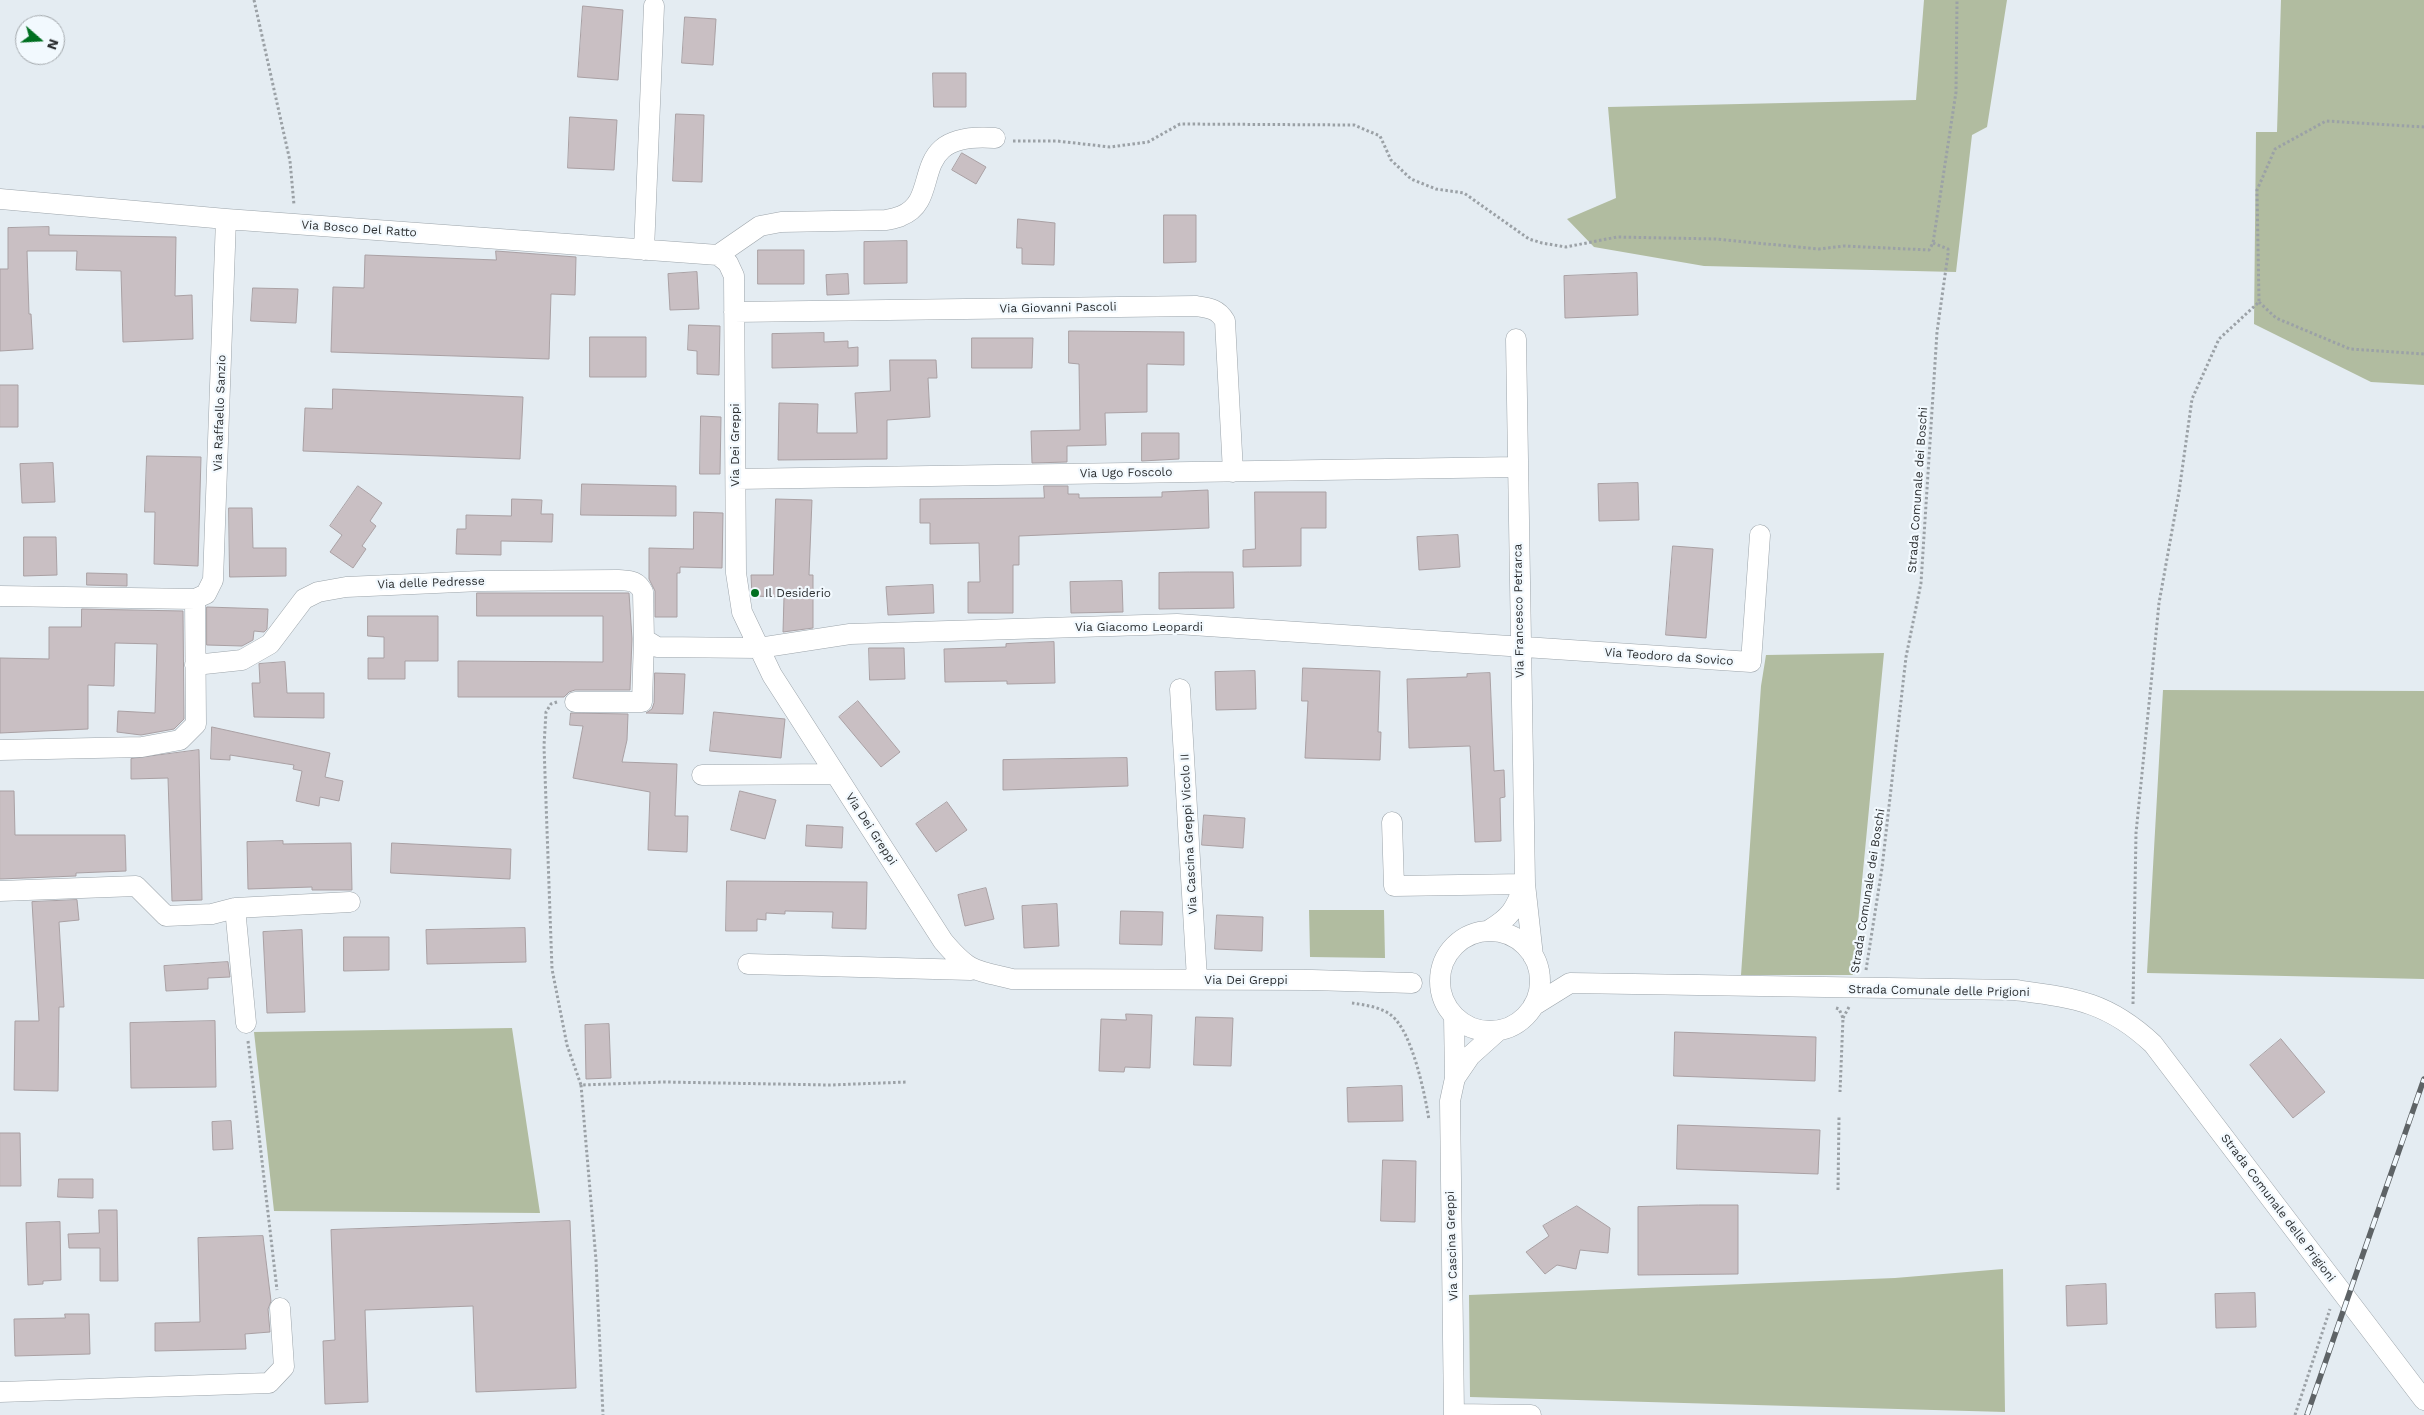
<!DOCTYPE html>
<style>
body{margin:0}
#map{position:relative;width:2424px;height:1415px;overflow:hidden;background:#e4ecf2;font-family:"Work Sans",sans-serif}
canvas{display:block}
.north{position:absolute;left:15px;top:15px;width:50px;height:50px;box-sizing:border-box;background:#f2f9fe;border:1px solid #a3a8ac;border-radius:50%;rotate:109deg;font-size:14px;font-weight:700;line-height:20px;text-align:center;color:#2c2f31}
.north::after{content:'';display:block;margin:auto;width:18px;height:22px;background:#006f20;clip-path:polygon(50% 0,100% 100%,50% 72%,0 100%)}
</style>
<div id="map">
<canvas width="2424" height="1415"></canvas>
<div class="north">N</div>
</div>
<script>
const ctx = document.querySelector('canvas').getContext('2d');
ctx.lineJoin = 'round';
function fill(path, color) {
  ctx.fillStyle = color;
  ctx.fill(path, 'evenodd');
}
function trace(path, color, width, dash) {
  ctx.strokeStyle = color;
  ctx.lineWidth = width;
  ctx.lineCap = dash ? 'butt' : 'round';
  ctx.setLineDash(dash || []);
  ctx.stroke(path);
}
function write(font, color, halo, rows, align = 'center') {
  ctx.font = font + ' "Work Sans",sans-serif';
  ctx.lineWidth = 4.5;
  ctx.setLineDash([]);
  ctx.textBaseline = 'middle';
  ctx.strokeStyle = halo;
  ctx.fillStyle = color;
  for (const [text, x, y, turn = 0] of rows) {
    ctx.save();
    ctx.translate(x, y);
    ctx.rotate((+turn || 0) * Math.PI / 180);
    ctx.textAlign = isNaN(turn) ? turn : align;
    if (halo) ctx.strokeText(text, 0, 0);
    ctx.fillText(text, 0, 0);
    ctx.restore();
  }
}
fill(new Path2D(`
 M 1924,0 L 2007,0 L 1987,127 L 1972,135 L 1956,272 L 1704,266 L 1594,247 L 1567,219 L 1616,198 L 1608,107 L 1916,100 Z
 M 2281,0 L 2424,0 L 2424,385 L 2371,382 L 2254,324 L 2256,132 L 2277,132 Z
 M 1884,653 L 1853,975 L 1741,975 L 1761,686 L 1766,655 Z
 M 2163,690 L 2424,691 L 2424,979 L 2147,973 Z
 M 1309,910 L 1384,910 L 1385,958 L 1310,957 Z
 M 512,1028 L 540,1213 L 274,1211 L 254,1032 Z
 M 2003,1269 L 2005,1412 L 1470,1397 L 1469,1295 L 1895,1278 Z`), '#b1bca0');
const building = new Path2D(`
 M 583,6 L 623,10 L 618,80 L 578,77 Z
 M 685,17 L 716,19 L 713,65 L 682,63 Z
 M 933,73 L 966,73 L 966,107 L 934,107 Z
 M 676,114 L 704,115 L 702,182 L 673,181 Z
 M 570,117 L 617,120 L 614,170 L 568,168 Z
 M 962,153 L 986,167 L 976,184 L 952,170 Z
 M 1164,215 L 1196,215 L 1196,262 L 1164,263 Z
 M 1018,219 L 1055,223 L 1054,265 L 1022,264 L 1022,248 L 1017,248 Z
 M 49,227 L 49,235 L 176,237 L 175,296 L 192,295 L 193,339 L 123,342 L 121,271 L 76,270 L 77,251 L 27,251 L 29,314 L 31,314 L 33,349 L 0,351 L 0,269 L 8,269 L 8,228 Z
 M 907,241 L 907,283 L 864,284 L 864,242 Z
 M 758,250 L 804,250 L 804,284 L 758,284 Z
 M 496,251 L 576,257 L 575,295 L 551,294 L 549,359 L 331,352 L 333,287 L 364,288 L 365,255 L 496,260 Z
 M 697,272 L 699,309 L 670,310 L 668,274 Z
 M 1637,273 L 1638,315 L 1565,318 L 1564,276 Z
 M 848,274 L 849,294 L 827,295 L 826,275 Z
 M 253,288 L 298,289 L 296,323 L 251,321 Z
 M 689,325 L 720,326 L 719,375 L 697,374 L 697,351 L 688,350 Z
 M 1069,331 L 1184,332 L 1184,365 L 1147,364 L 1147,412 L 1105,413 L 1106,445 L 1067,446 L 1067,462 L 1032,463 L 1031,431 L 1080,430 L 1079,364 L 1069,363 Z
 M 824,333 L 824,342 L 848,341 L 848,348 L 858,347 L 858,366 L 772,368 L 772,334 Z
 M 590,337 L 646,337 L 646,377 L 590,377 Z
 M 972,338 L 1033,338 L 1032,368 L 972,368 Z
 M 890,360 L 936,360 L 937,378 L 928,378 L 930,417 L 887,420 L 887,459 L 778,460 L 779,403 L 818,404 L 817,433 L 857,433 L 855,393 L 890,391 Z
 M 0,385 L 18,385 L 18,427 L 0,427 Z
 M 333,389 L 523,397 L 520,459 L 303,451 L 305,408 L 332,409 Z
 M 701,416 L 721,417 L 720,474 L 700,474 Z
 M 1142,433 L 1179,433 L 1179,459 L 1142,461 Z
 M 147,456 L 201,457 L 198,566 L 154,564 L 155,512 L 145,512 Z
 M 53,463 L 55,502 L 22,503 L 20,464 Z
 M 1638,483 L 1639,520 L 1599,521 L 1598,484 Z
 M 582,484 L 676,486 L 676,516 L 581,515 Z
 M 358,486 L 382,503 L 370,521 L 376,526 L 362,546 L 366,549 L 353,568 L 330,552 L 342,535 L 330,526 Z
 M 1044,486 L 1068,486 L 1068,494 L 1079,494 L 1079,498 L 1162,497 L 1162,492 L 1208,490 L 1209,528 L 1019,536 L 1019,565 L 1013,565 L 1013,613 L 968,613 L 968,582 L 980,582 L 979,543 L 930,544 L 930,523 L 920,523 L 920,499 L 1044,498 Z
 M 1255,492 L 1326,492 L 1326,528 L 1301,528 L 1301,566 L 1243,567 L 1243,550 L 1255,549 Z
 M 512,499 L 542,500 L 541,514 L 553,514 L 552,542 L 501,541 L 501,555 L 456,554 L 457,529 L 466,529 L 466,515 L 511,516 Z
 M 776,499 L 812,500 L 809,575 L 813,575 L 813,628 L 783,632 L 784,597 L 752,596 L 751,575 L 773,575 Z
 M 229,508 L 252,508 L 253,548 L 286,548 L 286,576 L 230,577 Z
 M 694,512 L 723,513 L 722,568 L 680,567 L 680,573 L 677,573 L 677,617 L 655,617 L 655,591 L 649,579 L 649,548 L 693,549 Z
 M 1458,535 L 1460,567 L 1419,570 L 1417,537 Z
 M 24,537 L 56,537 L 57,575 L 24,576 Z
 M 1673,546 L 1713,549 L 1706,638 L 1666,635 Z
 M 1190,572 L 1233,572 L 1234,608 L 1159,609 L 1159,573 Z
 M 87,573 L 127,574 L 127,586 L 87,585 Z
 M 1122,581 L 1123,612 L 1071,613 L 1070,582 Z
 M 933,585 L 934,613 L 888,615 L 886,587 Z
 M 477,593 L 629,593 L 632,639 L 630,690 L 575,690 L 569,692 L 564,697 L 458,697 L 458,661 L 603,662 L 603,616 L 477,616 Z
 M 207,607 L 268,609 L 267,629 L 264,632 L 254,631 L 253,640 L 242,646 L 207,645 Z
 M 82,609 L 183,611 L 184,719 L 174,729 L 141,735 L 117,732 L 118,711 L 155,713 L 157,644 L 115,643 L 114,686 L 88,685 L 88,729 L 0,733 L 0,658 L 49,659 L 49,627 L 81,627 Z
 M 368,616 L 438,616 L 438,661 L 405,661 L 405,679 L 368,679 L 368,658 L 384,658 L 384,637 L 368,636 Z
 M 1054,642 L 1055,683 L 1007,684 L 1007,681 L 945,682 L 944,649 L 1006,647 L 1006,644 Z
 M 869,648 L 904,648 L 905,679 L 870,680 Z
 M 285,662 L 287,693 L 324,693 L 324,718 L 254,717 L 252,683 L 260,683 L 259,664 Z
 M 1303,668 L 1380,671 L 1378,732 L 1381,732 L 1380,760 L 1305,758 L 1308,701 L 1302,701 Z
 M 1255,671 L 1256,709 L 1216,710 L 1215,672 Z
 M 655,673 L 685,674 L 683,714 L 646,713 L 652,709 L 654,703 Z
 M 1490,673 L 1494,771 L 1504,770 L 1505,797 L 1500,798 L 1501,841 L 1475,842 L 1470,746 L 1409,748 L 1407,679 L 1467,677 L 1467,674 Z
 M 858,701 L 900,752 L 881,767 L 839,717 Z
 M 714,712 L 785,719 L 781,758 L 710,751 Z
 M 571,713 L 628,714 L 627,740 L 622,762 L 677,764 L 675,816 L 688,816 L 687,852 L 648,850 L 650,792 L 573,778 L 583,726 L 570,725 Z
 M 212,727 L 330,753 L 325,777 L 343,781 L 339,801 L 320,797 L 319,806 L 296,801 L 302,771 L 293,769 L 294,765 L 230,755 L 230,760 L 211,759 Z
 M 199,750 L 202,900 L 172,901 L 168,778 L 131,779 L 131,759 Z
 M 1127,758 L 1128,786 L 1003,790 L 1003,760 Z
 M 0,791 L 14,791 L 15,835 L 125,835 L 126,871 L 76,873 L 76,876 L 0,879 Z
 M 740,791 L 776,800 L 765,839 L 731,830 Z
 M 947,802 L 967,830 L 936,852 L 916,824 Z
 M 1204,815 L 1245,818 L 1243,848 L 1202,845 Z
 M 807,825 L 843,827 L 842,848 L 806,846 Z
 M 283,841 L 283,844 L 351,843 L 352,890 L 312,890 L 312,887 L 248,889 L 247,842 Z
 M 392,843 L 511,849 L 510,879 L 391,873 Z
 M 727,881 L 867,882 L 866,929 L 832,928 L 833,912 L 785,911 L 785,914 L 766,913 L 766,920 L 757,919 L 757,931 L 726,931 Z
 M 986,888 L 994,919 L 965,926 L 958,895 Z
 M 77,900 L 79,920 L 59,922 L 64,1007 L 59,1007 L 58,1091 L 14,1090 L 15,1021 L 39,1021 L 32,902 Z
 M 1057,904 L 1059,946 L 1024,948 L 1022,906 Z
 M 1121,911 L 1163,912 L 1162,945 L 1120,944 Z
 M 1217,915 L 1263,917 L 1262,951 L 1215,949 Z
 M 525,928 L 526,962 L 427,964 L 426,930 Z
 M 302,930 L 305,1012 L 267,1013 L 263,932 Z
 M 344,937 L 389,937 L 389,970 L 344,971 Z
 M 228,962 L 230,977 L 208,978 L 208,989 L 166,991 L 164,966 Z
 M 1126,1014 L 1152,1015 L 1150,1068 L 1125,1067 L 1124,1072 L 1099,1071 L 1101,1019 L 1126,1020 Z
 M 1196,1017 L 1233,1018 L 1231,1066 L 1194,1065 Z
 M 215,1021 L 216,1087 L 131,1088 L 130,1023 Z
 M 609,1024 L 611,1078 L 586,1079 L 585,1025 Z
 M 1675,1032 L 1816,1037 L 1815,1081 L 1674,1076 Z
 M 2281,1039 L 2325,1092 L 2293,1118 L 2250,1065 Z
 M 1402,1086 L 1403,1121 L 1348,1122 L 1347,1088 Z
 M 231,1121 L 233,1149 L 213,1150 L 212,1122 Z
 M 1678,1125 L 1820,1130 L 1818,1174 L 1677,1169 Z
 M 0,1133 L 20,1133 L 21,1186 L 0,1186 Z
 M 1383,1160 L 1416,1161 L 1415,1222 L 1381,1221 Z
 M 59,1179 L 93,1179 L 93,1198 L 58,1197 Z
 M 1699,1205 L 1738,1205 L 1738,1274 L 1638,1275 L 1638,1207 Z
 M 1577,1206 L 1610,1228 L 1608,1253 L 1580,1250 L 1576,1269 L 1557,1265 L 1545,1274 L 1526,1252 L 1549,1236 L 1543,1226 Z
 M 99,1210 L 117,1210 L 118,1281 L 100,1281 L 100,1248 L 69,1248 L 68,1234 L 99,1233 Z
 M 570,1221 L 576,1388 L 476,1392 L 473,1306 L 365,1310 L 368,1402 L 325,1404 L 323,1341 L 335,1340 L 331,1230 Z
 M 60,1222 L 61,1280 L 43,1281 L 43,1284 L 28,1285 L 26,1223 Z
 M 263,1236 L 271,1301 L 268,1309 L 270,1332 L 245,1334 L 246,1349 L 155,1351 L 155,1323 L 200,1322 L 198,1238 Z
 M 2106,1284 L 2107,1324 L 2067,1326 L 2066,1286 Z
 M 2255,1293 L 2256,1327 L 2216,1328 L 2215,1294 Z
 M 65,1314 L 89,1314 L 90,1354 L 15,1356 L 14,1319 L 65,1318 Z`);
fill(building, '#c9bfc3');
trace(building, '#a9a0a3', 1);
const minor = new Path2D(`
 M 0,199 L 226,219 L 718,255
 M 644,250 L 654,6
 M 718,255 L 728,263 L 734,276 L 736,573 L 742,612 L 772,675 L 943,941 C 969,972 974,970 1012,979 L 1312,980 L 1412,983
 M 718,255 L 760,226 L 781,222 L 886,220 C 891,219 897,218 901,216 C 945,199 903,131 995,138
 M 734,312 L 1196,306 C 1210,308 1218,309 1225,321 L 1233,472
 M 1516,339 L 1525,884 L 1533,956
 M 736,479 L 1517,467
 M 0,596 L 195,599
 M 195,665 L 242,660 L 270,644 L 304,599 L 318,592 L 346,587 L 481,581 L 618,580 C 630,581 637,580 643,592 L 644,639 L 657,647 L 759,648 L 850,634 L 1177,624 L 1751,662 L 1760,535
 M 1180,689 L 1197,979
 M 575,702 L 642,702 L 644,639
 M 0,750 L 142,747 L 180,740 L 196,724 L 195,599 L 206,594 L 213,580 L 226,219
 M 702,775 L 836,774
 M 1392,822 L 1394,886 L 1525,884
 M 0,891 L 136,886 L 166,916 L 212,914 L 235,908 L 246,1023
 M 235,908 L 350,902
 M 1489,930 C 1511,917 1515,909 1524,886
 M1440 981a50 50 0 1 1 100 0a50 50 0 1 1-100 0Z
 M 748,964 L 971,970
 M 1533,1006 L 1570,983 L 2015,990 C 2074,998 2107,1001 2153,1044 L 2424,1400
 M 1454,1016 L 1455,1078 L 1450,1101 L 1454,1415
 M 1455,1078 L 1470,1056 L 1499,1030
 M 0,1392 L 269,1383 L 284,1367 L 280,1308
 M 1454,1414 L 1531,1415`);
trace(minor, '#9ca4aa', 21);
trace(new Path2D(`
 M 254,0 L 290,161 L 294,205
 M 1013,141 L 1057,141 L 1110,147 L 1148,142 L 1180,124 L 1354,125 L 1380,136 L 1391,160 L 1411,179 L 1436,189 L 1464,193 L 1529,239 L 1542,243 L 1566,247 L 1617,237 L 1715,239 L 1819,249 L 1844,246 L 1929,250 L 1933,243 L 1956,92 L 1957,0
 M 2259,302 L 2276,318 L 2350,349 L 2424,354
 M 557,702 L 551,704 L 546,712 L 544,746 L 552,969 L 567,1045 L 581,1085 L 664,1082 L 830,1085 L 907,1082
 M 1866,970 L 1882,868 L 1906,657 L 1921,583 L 1937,332 L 1948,254 L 1948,249 L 1933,243
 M 1352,1003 C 1365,1005 1382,1007 1392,1016 C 1412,1032 1425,1094 1429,1120
 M 2133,1004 L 2136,833 L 2152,674 L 2159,603 L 2179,492 L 2192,399 L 2219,339 L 2259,302 L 2257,190 L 2275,149 L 2326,121 L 2424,127
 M 1836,1008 L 1839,1009 L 1843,1018 L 1840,1092
 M 1843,1018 L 1849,1007
 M 248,1041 L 277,1290
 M 581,1085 L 596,1260 L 603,1415
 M 1838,1190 L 1839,1117
 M 2295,1415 L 2330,1309`), '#9ba1a6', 3, [2.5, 2.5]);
trace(minor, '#fff', 20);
const rail = new Path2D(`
 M 2307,1415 L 2424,1079`);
trace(rail, '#5e6366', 5.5);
trace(rail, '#f2f9fe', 4, [11]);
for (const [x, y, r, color] of [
 [755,593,5,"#006f20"]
]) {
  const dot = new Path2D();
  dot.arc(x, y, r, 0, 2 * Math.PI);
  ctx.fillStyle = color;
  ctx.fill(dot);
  trace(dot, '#f2f9fe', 2);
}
write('12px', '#2c2f31', '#f2f9fe', [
 ["Via Bosco Del Ratto",359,229,4],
 ["Via Giovanni Pascoli",1058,308,-1],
 ["Via Raffaello Sanzio",220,413,-88],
 ["Via Dei Greppi",735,445,-90],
 ["Via Ugo Foscolo",1126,473,-1],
 ["Strada Comunale dei Boschi",1918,490,-86],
 ["Via delle Pedresse",431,583,-2],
 ["Via Francesco Petrarca",1519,611,-91],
 ["Via Giacomo Leopardi",1139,627],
 ["Via Teodoro da Sovico",1669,657,4],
 ["Via Dei Greppi",871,829,57],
 ["Via Cascina Greppi Vicolo II",1189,834,-93],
 ["Strada Comunale dei Boschi",1868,891,-81],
 ["Via Dei Greppi",1246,980],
 ["Strada Comunale delle Prigioni",1939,991,1],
 ["Strada Comunale delle Prigioni",2278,1208,53],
 ["Via Cascina Greppi",1452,1246,-92]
]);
write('12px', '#2c2f31', '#f2f9fe', [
 ["Il Desiderio",765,593]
], 'left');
</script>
